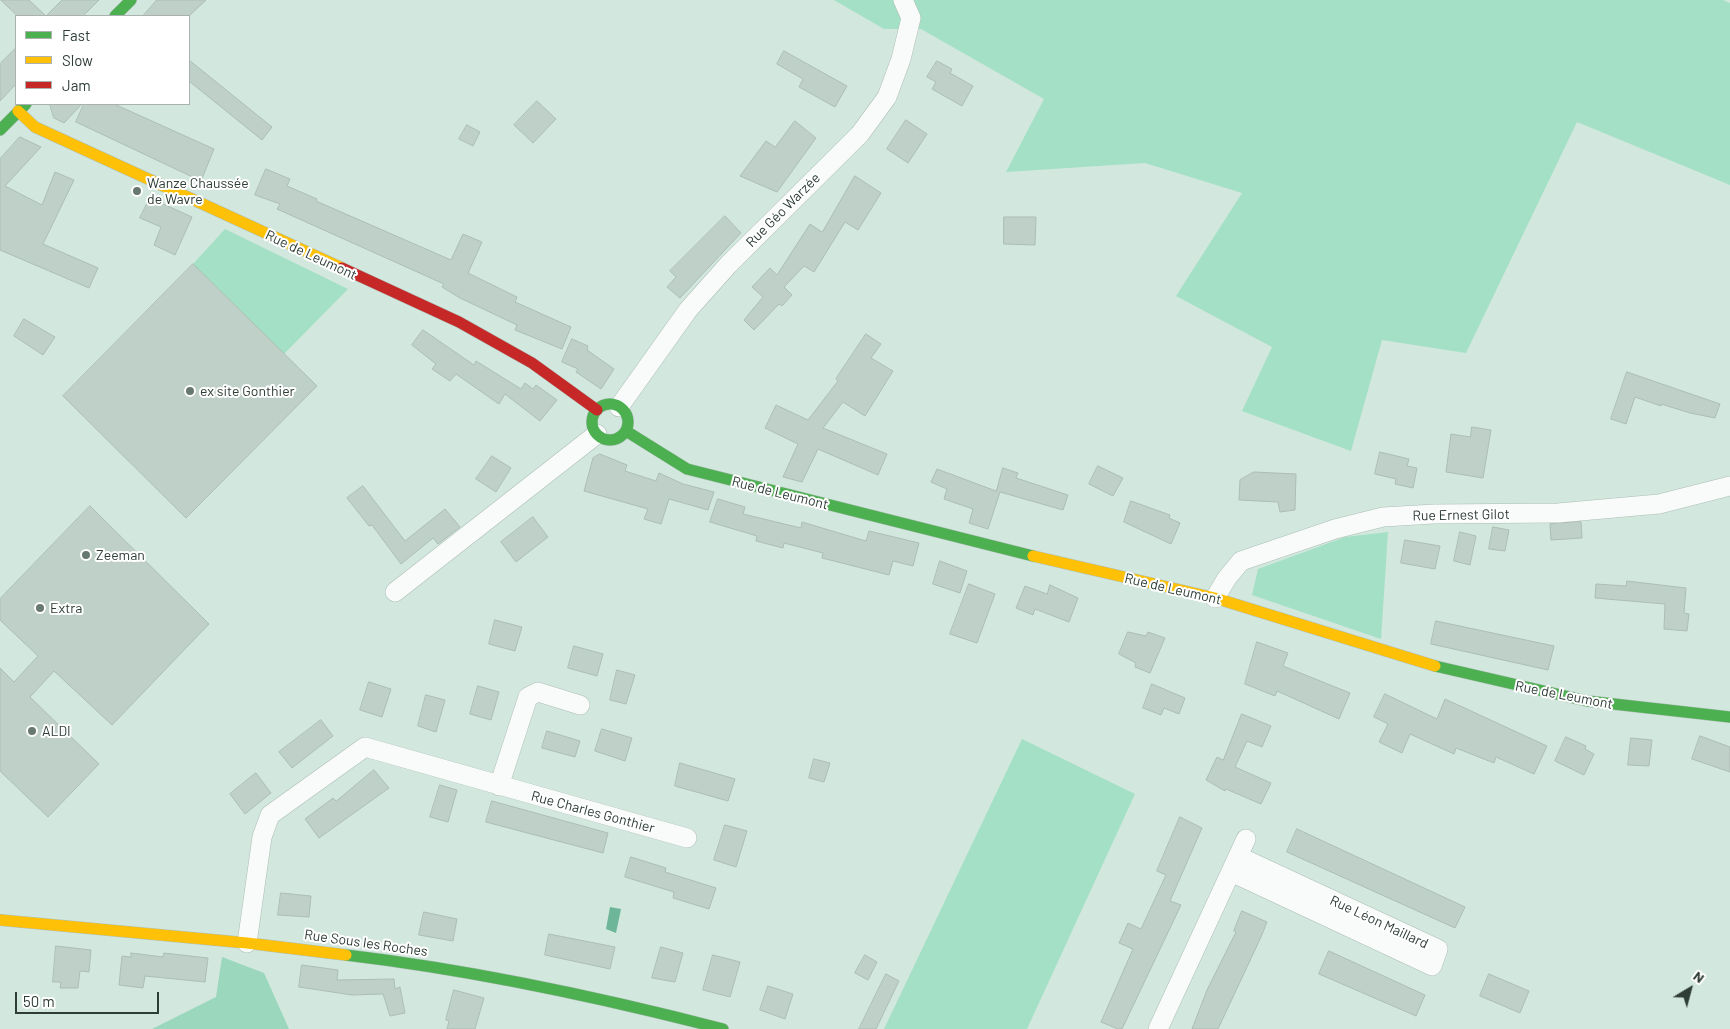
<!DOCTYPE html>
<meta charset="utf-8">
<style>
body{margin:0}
#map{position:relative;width:1730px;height:1029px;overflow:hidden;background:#d2e7dd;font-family:Barlow,sans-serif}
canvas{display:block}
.legend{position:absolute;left:15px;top:15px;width:175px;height:90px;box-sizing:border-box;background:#fff;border:1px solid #abb1af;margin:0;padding:6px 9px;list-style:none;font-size:15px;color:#2e3d36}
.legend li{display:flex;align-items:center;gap:10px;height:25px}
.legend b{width:25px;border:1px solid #abb1af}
.north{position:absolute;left:1665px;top:964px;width:50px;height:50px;-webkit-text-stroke:4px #fff;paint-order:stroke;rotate:37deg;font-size:14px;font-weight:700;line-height:20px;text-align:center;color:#2e3d36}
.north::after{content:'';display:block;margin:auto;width:18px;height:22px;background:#2e3d36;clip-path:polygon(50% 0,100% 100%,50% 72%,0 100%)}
.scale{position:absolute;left:15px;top:992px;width:144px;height:22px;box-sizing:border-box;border:2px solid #2e3d36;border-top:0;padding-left:6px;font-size:15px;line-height:18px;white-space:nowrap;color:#2e3d36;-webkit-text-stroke:4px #fff;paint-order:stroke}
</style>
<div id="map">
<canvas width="1730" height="1029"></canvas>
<ul class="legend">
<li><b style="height:6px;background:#4caf50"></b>Fast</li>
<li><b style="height:6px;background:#ffc107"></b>Slow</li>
<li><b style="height:6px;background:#c62828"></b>Jam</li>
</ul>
<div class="north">N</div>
<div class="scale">50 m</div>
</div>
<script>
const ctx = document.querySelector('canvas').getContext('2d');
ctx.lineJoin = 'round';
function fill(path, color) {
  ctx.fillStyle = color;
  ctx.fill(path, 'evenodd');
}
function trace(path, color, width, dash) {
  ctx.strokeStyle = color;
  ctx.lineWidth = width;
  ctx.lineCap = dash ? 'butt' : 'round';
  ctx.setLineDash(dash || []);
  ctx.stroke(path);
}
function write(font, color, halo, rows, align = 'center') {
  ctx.font = font + ' Barlow,sans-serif';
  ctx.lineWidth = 4;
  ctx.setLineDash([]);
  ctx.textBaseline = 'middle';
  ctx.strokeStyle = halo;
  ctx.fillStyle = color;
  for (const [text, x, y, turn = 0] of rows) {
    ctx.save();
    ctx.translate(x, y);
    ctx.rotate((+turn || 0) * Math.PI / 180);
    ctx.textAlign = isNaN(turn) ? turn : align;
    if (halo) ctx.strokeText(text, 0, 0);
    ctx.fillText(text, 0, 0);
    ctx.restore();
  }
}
fill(new Path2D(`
 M 834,0 L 1723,0 L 1730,3 L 1730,185 L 1577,122 L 1466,353 L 1382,340 L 1351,451 L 1242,411 L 1272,347 L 1176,296 L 1242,193 L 1145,163 L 1006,172 L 1044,99 L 921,29 L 884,29 Z
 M 225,229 L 348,289 L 284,354 L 193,264 Z
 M 1388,532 L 1381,639 L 1252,595 L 1258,569 L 1345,537 Z
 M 1022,739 L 1135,794 L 1027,1029 L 884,1029 Z`), '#a4e0c6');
fill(new Path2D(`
 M 222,957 L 264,973 L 289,1029 L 152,1029 L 216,997 Z`), '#9ad7bd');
fill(new Path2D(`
 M 610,907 L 621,909 L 616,933 L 606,929 Z`), '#6db699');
const building = new Path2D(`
 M 1,0 L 29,0 L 46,16 L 62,0 L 99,0 L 83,16 L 18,16 Z
 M 157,0 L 206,0 L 189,16 L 143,16 Z
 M 16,48 L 16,84 L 0,101 L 0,64 Z
 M 784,51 L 847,86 L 835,107 L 799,87 L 803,79 L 777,64 Z
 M 189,60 L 272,127 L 262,140 L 189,81 Z
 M 937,61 L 952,69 L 950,73 L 973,86 L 962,106 L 932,89 L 936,82 L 927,77 Z
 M 537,101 L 556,119 L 533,143 L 514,125 Z
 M 50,104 L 82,104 L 64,123 L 54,118 Z
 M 84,104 L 114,104 L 214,149 L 201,181 L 76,122 Z
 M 906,120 L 927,134 L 908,163 L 887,149 Z
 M 795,121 L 816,138 L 777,192 L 740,176 L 766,141 L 775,147 Z
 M 467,125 L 480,132 L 473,146 L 459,139 Z
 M 20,137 L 41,147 L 5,186 L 42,205 L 55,172 L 74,180 L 43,244 L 98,268 L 89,288 L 0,250 L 0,159 Z
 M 266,169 L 290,179 L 287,186 L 317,199 L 316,201 L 451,260 L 463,234 L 482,242 L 468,273 L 517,297 L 515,302 L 571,327 L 562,349 L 515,330 L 517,325 L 460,298 L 442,287 L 444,284 L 277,209 L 280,204 L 255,195 Z
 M 855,176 L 881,193 L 858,230 L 845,222 L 814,272 L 804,266 L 784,287 L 792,295 L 782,306 L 779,304 L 754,330 L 744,320 L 763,297 L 752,287 L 770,268 L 777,275 L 810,224 L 822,232 Z
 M 150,198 L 192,217 L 175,255 L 154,245 L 161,227 L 140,218 Z
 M 725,216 L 741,233 L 680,298 L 667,287 L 676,277 L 670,271 Z
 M 1004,217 L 1036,217 L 1035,245 L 1004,244 Z
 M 193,264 L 317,386 L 186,518 L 63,396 Z
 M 24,319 L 55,337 L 43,355 L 14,336 Z
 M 423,330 L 474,365 L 476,361 L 521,389 L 525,383 L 533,389 L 536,385 L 557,400 L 540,421 L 505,394 L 499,404 L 456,374 L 450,381 L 432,369 L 436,364 L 412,345 Z
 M 866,334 L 881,344 L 871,358 L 893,371 L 865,416 L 843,402 L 823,428 L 887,454 L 878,475 L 818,449 L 802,482 L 783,477 L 798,444 L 765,428 L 776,405 L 808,420 L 838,381 L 836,379 Z
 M 572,339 L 588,346 L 587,350 L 614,369 L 601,389 L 576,372 L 578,369 L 562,362 Z
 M 1627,372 L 1720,404 L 1715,418 L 1690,413 L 1661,404 L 1661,406 L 1635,397 L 1626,424 L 1611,419 Z
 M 1472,427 L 1491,430 L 1483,478 L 1446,472 L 1451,434 L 1470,437 Z
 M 1380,452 L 1409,459 L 1407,466 L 1417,468 L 1413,488 L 1395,484 L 1396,479 L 1375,474 Z
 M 600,454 L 627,465 L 625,471 L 656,481 L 659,473 L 683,484 L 714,492 L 708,510 L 669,499 L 661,524 L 644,519 L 648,509 L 584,491 L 593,458 Z
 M 492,456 L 511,468 L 496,492 L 476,479 Z
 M 1098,466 L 1123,478 L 1113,496 L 1089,484 Z
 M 1003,468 L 1018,473 L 1016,478 L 1068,495 L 1063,510 L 1000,492 L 988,529 L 969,523 L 973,509 L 944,499 L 947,489 L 931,482 L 937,469 L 996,491 Z
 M 1254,472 L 1296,474 L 1295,510 L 1280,512 L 1278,502 L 1239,500 L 1240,480 Z
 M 363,486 L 405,541 L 445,509 L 460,527 L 438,544 L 433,538 L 401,564 L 372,525 L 369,526 L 347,498 Z
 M 718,499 L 745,507 L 743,514 L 801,528 L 802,522 L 866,541 L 869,531 L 919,543 L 913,566 L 893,561 L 889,575 L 822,558 L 823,553 L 784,543 L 783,548 L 756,541 L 757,536 L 710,522 Z
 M 1131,501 L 1170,515 L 1169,518 L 1180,523 L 1171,544 L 1124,522 Z
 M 90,506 L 209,624 L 112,725 L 54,671 L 30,697 L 99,764 L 48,817 L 0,771 L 0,668 L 14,682 L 38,656 L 0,620 L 0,599 Z
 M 533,517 L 548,537 L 516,562 L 501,542 Z
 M 1581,522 L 1582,538 L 1551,540 L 1550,524 Z
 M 1493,527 L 1509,530 L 1505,551 L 1489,549 Z
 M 1460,532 L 1476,536 L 1470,565 L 1454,561 Z
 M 1405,540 L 1440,546 L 1435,569 L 1401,563 Z
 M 940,561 L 967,571 L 960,593 L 933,584 Z
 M 1627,581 L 1686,588 L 1684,613 L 1689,614 L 1687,631 L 1664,629 L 1665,604 L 1595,598 L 1596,584 L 1626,586 Z
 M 969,584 L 995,594 L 977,643 L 950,634 Z
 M 1050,585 L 1078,598 L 1069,622 L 1035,609 L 1033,615 L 1016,608 L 1025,586 L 1047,594 Z
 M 495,620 L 522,627 L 515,651 L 489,644 Z
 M 1436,621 L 1554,646 L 1548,670 L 1431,644 Z
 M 1128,632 L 1146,636 L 1148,632 L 1165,638 L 1150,673 L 1135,667 L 1136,663 L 1119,654 Z
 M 1257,642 L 1288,653 L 1283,666 L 1350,693 L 1339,719 L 1277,691 L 1275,696 L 1245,684 Z
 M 574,646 L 603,654 L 597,676 L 568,668 Z
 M 617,670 L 635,675 L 626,704 L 610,700 Z
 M 369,682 L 391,689 L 382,717 L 360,710 Z
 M 1152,684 L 1185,698 L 1179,714 L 1164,708 L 1161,715 L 1143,708 Z
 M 478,686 L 499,692 L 491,720 L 470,714 Z
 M 1385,694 L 1437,719 L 1445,699 L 1547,746 L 1534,774 L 1496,757 L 1494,763 L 1456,748 L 1454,754 L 1410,734 L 1402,753 L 1379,742 L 1388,724 L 1374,717 Z
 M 426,695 L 445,700 L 436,732 L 418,726 Z
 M 1242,714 L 1271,726 L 1262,747 L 1247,741 L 1235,767 L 1271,783 L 1261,804 L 1226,789 L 1225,791 L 1206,780 L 1217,757 L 1223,760 Z
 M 321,720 L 333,736 L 292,768 L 279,752 Z
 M 602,729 L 632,738 L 625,761 L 595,751 Z
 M 547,731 L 580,741 L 575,757 L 542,748 Z
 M 1700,736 L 1730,747 L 1730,772 L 1692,759 Z
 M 1566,737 L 1586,746 L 1585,749 L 1594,754 L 1584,775 L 1555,761 Z
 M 1631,738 L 1652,740 L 1649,766 L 1628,765 Z
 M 814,759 L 830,763 L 824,782 L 809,778 Z
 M 680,763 L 735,779 L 728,801 L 675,786 Z
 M 374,770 L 389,788 L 319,838 L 305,819 L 333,798 L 336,801 Z
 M 256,773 L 271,793 L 245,814 L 230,794 Z
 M 440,785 L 457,790 L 448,822 L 430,817 Z
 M 492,801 L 608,833 L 603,853 L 486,822 Z
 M 1180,817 L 1202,828 L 1170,901 L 1181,905 L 1122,1029 L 1118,1029 L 1101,1022 L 1133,949 L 1119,943 L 1128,923 L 1141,929 L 1166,875 L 1157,871 Z
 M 725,825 L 747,831 L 736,867 L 714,860 Z
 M 1297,829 L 1465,907 L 1455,928 L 1287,852 Z
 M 631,857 L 666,868 L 665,872 L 716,888 L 709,909 L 673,898 L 674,892 L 625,877 Z
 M 281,893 L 311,896 L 309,917 L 278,915 Z
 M 1242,911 L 1267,922 L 1261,937 L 1218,1029 L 1192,1029 L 1207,990 L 1236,932 L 1234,931 Z
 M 424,912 L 457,919 L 453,941 L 419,935 Z
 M 549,934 L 615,947 L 610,969 L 545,955 Z
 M 56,946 L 91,950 L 89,972 L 80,971 L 78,988 L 60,988 L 61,982 L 53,982 Z
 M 661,947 L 683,953 L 675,982 L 652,978 Z
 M 1329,951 L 1425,995 L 1416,1016 L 1319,974 Z
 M 131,953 L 163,957 L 164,953 L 208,958 L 205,982 L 145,976 L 143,988 L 119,985 L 122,956 L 131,957 Z
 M 713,955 L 740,962 L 730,997 L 703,990 Z
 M 865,955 L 877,962 L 868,980 L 855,973 Z
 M 302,965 L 338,970 L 337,980 L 394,979 L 395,989 L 400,987 L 405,1013 L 390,1016 L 383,994 L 352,995 L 299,987 Z
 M 886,974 L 899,981 L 876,1029 L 859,1029 Z
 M 1489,974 L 1529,991 L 1520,1013 L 1480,996 Z
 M 768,986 L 793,994 L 785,1019 L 760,1010 Z
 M 454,990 L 484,998 L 475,1029 L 447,1029 L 449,1021 L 446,1020 Z`);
fill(building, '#bfd0c8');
trace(building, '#acbdb5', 1);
const street = new Path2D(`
 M 619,407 L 688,310 L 728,265 L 860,134 L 887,97 L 901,59 L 911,18 L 903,0
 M 395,592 L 597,434
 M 1215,598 L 1227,578 L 1241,561 L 1335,529 L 1383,517 L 1434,514 L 1558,513 L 1659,504 L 1730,486
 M 499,786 L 528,697 L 538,692 L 580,705
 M 1231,872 L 1432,966 L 1438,949 L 1238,856
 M 247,943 L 262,837 L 270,815 L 365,747 L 687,838
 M 1158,1029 L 1246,839`);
const fast = new Path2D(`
 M 115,16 L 131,0
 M 0,130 L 26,104
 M592 422a18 18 0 1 1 36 0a18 18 0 1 1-36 0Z
 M 626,431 L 687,469 L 1033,556
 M 1435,666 L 1587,701 L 1730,717
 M 346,955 C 473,970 599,997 723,1029`);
const slow = new Path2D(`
 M 18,111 L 35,127 L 342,268
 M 1033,556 L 1215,598 L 1435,666
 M 0,920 L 247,943 L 346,955`);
const jam = new Path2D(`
 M 342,268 L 459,322 L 532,363 L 597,410`);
trace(street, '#adbeb6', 20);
trace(fast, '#adbeb6', 12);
trace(slow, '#adbeb6', 12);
trace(jam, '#adbeb6', 12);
trace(street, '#f8fbfa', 19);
trace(fast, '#4caf50', 11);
trace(slow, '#ffc107', 11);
trace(jam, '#c62828', 11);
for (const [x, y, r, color] of [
 [137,191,5,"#677870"],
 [190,391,5,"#677870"],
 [86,555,5,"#677870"],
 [40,608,5,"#677870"],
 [32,731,5,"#677870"]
]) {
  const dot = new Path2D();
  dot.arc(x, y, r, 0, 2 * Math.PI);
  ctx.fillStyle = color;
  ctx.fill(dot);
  trace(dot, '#fff', 2);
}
write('14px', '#2e3d36', '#fff', [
 ["Wanze Chaussée",147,183],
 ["de Wavre",147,199],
 ["ex site Gonthier",200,391],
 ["Zeeman",96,555],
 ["Extra",50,608],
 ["ALDI",42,731]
], 'left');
write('14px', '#2e3d36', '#fff', [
 ["Rue Géo Warzée",783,210,-45],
 ["Rue de Leumont",311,255,25],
 ["Rue de Leumont",780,493,14],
 ["Rue Ernest Gilot",1461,515,-1],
 ["Rue de Leumont",1173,589,13],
 ["Rue de Leumont",1564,695,11],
 ["Rue Charles Gonthier",593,812,15],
 ["Rue Léon Maillard",1379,922,25],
 ["Rue Sous les Roches",366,943,8]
]);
</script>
